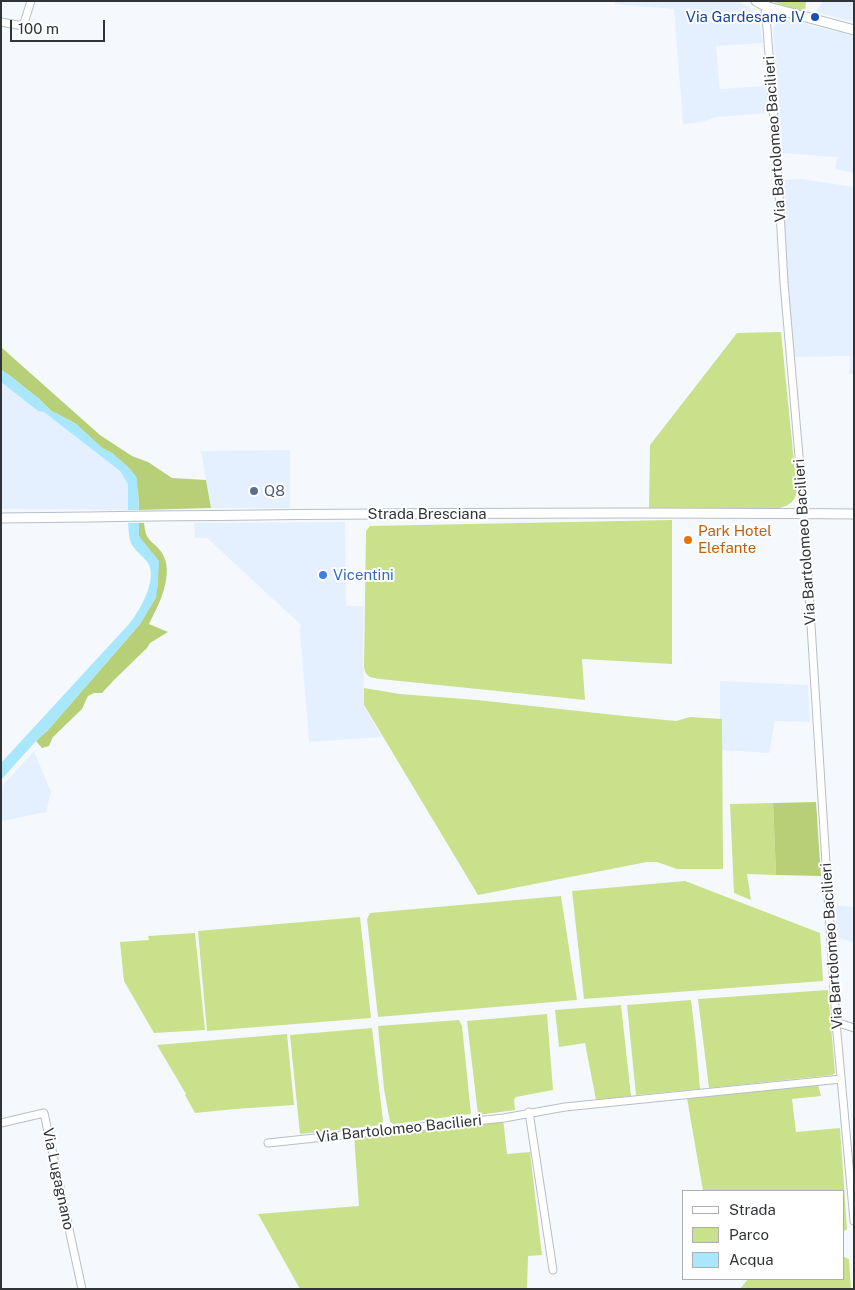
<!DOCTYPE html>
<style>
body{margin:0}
#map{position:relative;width:855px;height:1290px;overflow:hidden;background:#f5f9fe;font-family:"Public Sans",sans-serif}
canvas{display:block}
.frame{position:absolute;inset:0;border:2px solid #313437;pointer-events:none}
.legend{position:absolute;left:682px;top:1190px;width:162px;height:90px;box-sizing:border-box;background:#fff;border:1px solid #adaeaf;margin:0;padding:6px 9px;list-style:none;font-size:15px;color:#313437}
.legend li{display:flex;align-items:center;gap:10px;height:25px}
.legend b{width:25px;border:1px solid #adaeaf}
.scale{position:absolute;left:10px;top:20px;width:95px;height:22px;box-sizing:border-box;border:2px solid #313437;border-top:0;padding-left:6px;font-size:15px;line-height:18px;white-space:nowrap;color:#313437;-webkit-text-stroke:4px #fff;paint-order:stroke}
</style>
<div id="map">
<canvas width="855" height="1290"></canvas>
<div class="frame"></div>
<ul class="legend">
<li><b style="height:6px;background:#fff"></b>Strada</li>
<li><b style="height:14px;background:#c8e18a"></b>Parco</li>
<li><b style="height:14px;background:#a9e7fe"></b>Acqua</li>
</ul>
<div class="scale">100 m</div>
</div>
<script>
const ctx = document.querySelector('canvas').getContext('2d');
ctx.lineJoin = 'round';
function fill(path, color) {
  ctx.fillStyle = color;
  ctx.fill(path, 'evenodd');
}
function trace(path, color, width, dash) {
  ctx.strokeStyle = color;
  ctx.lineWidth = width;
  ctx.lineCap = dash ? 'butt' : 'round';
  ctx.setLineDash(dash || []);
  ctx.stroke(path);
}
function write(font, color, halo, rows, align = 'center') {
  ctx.font = font + ' "Public Sans",sans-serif';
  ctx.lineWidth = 4;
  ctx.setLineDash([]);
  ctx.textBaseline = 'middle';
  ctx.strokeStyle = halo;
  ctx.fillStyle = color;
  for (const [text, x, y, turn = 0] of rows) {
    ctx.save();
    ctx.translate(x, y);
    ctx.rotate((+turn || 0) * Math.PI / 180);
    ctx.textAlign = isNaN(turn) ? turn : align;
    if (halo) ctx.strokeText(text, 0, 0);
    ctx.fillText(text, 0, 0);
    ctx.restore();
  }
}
fill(new Path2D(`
 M 615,1 L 737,1 L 749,7 L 759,21 L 763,43 L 716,46 L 720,89 L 766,86 L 769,113 L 716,117 L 702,122 L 683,124 L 674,9 L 615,4 Z
 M 824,1 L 854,1 L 854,22 L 815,12 Z
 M 780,20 L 790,20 L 854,36 L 854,173 L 835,169 L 837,157 L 780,153 L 773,28 L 775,24 Z
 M 802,179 L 854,187 L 854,374 L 849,374 L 850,356 L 793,357 L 780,180 Z
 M 1,382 L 38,411 L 44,412 L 120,471 L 128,484 L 128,510 L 1,509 Z
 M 290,450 L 290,508 L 211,508 L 201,451 Z
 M 345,522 L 346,606 L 363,606 L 364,707 L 382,737 L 309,742 L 300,631 L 301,625 L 207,538 L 195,538 L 194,523 Z
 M 720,681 L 808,685 L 810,722 L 775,721 L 769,753 L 720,750 Z
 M 34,751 L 51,792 L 46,812 L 3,821 L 1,818 L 1,787 Z
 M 835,905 L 854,907 L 854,943 L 837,937 Z`), '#e4f0ff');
fill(new Path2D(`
 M 773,1 L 806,1 L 805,13 L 774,2 Z
 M 781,332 L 797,492 C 794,502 790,505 780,508 L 649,508 L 650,445 L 737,333 Z
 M 672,520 L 672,664 L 582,659 L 585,700 L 380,679 C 372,678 365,677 364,667 L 366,534 L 366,531 L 370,526 Z
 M 364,688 L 400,694 L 477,700 L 624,716 L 676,721 L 690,717 L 722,719 L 723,869 L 677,869 L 657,862 L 647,862 L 478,895 L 364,705 Z
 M 773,803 L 776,875 L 747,874 L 751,900 L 734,893 L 730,804 Z
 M 685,881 L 820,933 L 823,981 L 584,999 L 572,891 Z
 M 561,896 L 577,1000 L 378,1017 L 367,919 L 370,913 Z
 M 360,917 L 371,1018 L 207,1031 L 198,931 Z
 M 195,933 L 205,1030 L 154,1033 L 124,981 L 120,942 L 149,940 L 148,936 Z
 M 828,990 L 835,1073 L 832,1075 L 709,1088 L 698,999 Z
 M 691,1000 L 696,1043 L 700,1089 L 636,1095 L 627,1005 Z
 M 621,1005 L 631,1096 L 596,1100 L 585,1043 L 559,1047 L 555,1010 Z
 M 547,1014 L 553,1090 L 516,1097 L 514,1100 L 515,1110 L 478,1115 L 467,1021 Z
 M 459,1020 L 462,1026 L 471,1114 L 394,1124 L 390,1122 L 384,1089 L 378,1026 Z
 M 372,1028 L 383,1121 L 382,1125 L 300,1134 L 290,1035 Z
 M 287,1034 L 294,1105 L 235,1109 L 195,1113 L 185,1095 L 186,1094 L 157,1045 Z
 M 818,1085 L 821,1096 L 792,1099 L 796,1132 L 840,1128 L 847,1229 L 844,1231 L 844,1191 L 703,1191 L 687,1098 Z
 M 503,1119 L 507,1154 L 530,1152 L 542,1255 L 528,1256 L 527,1289 L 300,1289 L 258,1214 L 359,1206 L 354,1135 Z
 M 844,1257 L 849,1259 L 851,1289 L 740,1289 L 748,1279 L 844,1279 Z`), '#c8e18a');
fill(new Path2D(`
 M 1,347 L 100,435 L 132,456 L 148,462 L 172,478 L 206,480 L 211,508 L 139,510 L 138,491 L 131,470 L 112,453 L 102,448 L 76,424 L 50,410 L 39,399 L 9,375 L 1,370 Z
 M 139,523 L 144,523 C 146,543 152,539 162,553 C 175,573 159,605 149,624 L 168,632 L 150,643 L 147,648 L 114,680 L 102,693 L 94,693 L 88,696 L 82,709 L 53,737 L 49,746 L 42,748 L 36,741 L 48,730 L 140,624 L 155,598 L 158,582 L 139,536 Z
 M 816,802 L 821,876 L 776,875 L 773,803 Z`), '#b7d078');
fill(new Path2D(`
 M 1,370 L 9,375 L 39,399 L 50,410 L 76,424 L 102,448 L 112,453 L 131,470 L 137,478 L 139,510 L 128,510 L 128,484 L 120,471 L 44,412 L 38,411 L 1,382 Z
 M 128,523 L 139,523 L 139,536 L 159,561 L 158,582 L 156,598 L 140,624 L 48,730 L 36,741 L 1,780 L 1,763 L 129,624 C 139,612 158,580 148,563 C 145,558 139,554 135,549 C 128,542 129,532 128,523 Z`), '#a9e7fe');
const minor = new Path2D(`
 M 765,2 L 778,175 L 784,283 L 804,514 L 836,1022 L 854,1221
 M 1,22 L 23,26 L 31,1
 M 836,1022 L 854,1028
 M 529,1112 L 553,1270
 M 1,1123 L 44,1113 L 82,1289
 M 268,1143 L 504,1118 L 565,1107 L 841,1079`);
const major = new Path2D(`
 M 756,1 L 765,6 L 854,30
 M 1,518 C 285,514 570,511 854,514`);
trace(minor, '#b7bec6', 9);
trace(major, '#b7bec6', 11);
trace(minor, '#fff', 7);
trace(major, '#fff', 9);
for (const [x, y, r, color] of [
 [815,17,5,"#1a4fb4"],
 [254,491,5,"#5c6f8a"],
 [688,540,5,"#e8710a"],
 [323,575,5,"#3f7fe0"]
]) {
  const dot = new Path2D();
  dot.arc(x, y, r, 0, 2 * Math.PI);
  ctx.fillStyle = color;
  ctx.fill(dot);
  trace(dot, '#fff', 2);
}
write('15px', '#164399', '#fff', [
 ["Via Gardesane IV",805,17]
], 'right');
write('15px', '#313437', '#fff', [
 ["Via Bartolomeo Bacilieri",775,139,-94],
 ["Strada Bresciana",427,514],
 ["Via Bartolomeo Bacilieri",805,542,-94],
 ["Via Bartolomeo Bacilieri",832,946,-94],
 ["Via Bartolomeo Bacilieri",399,1129,-6],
 ["Via Lugagnano",58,1179,78]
]);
write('15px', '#4e5e75', '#fff', [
 ["Q8",264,491]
], 'left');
write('15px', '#c56008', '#fff', [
 ["Park Hotel",698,531],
 ["Elefante",698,548]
], 'left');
write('15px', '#366cbe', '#fff', [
 ["Vicentini",333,575]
], 'left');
</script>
